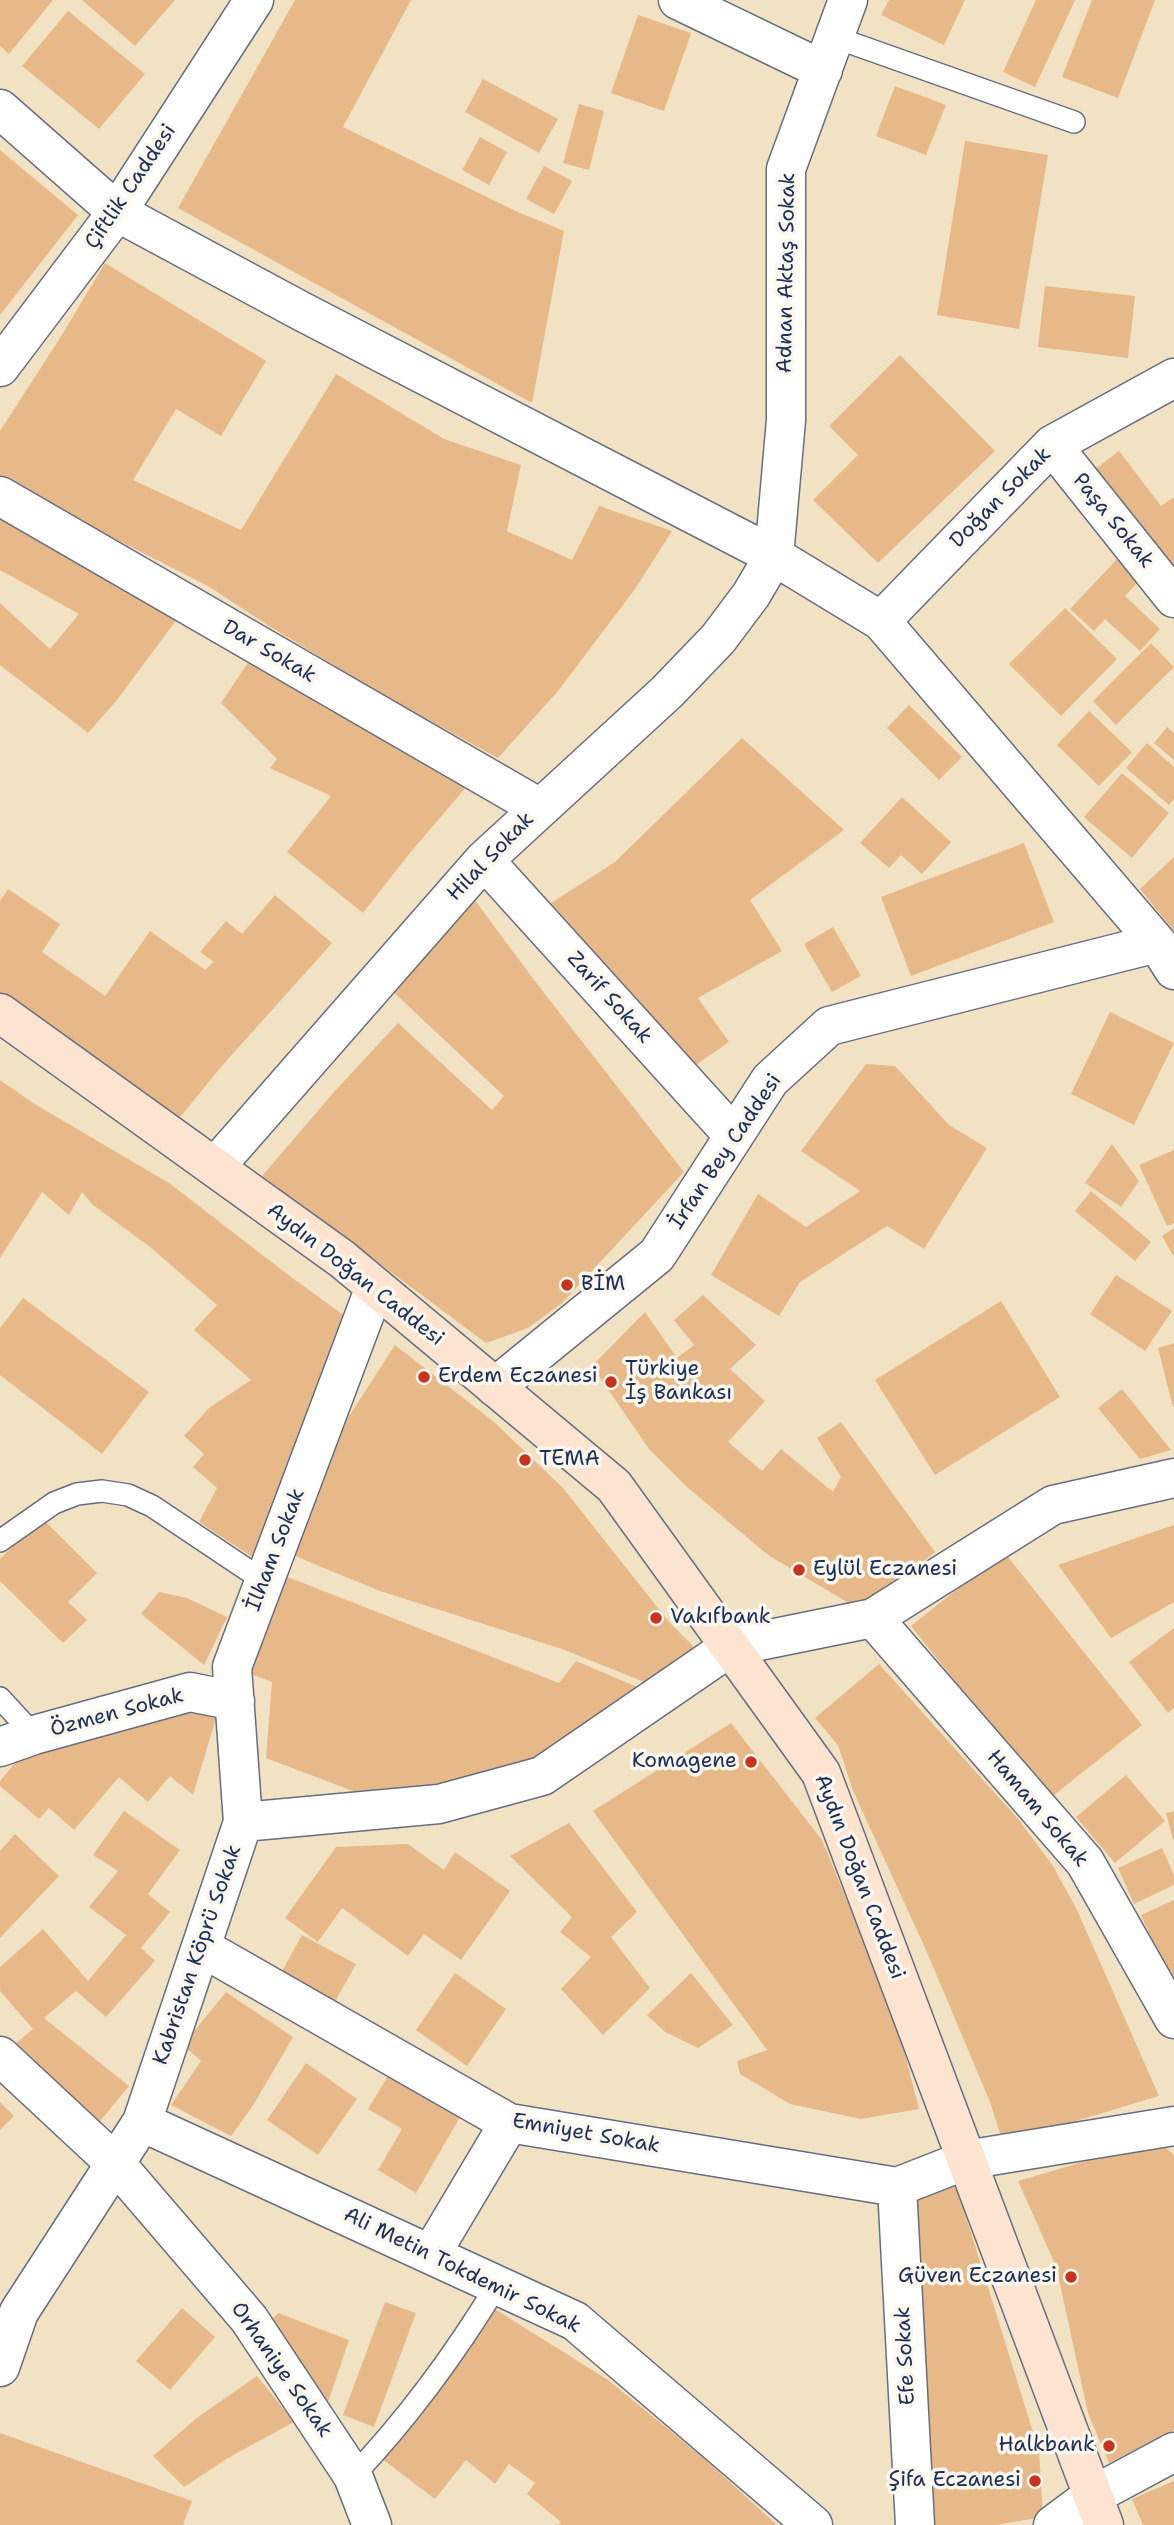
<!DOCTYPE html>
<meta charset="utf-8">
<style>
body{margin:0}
canvas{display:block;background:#f1e2c4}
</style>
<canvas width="1174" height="2525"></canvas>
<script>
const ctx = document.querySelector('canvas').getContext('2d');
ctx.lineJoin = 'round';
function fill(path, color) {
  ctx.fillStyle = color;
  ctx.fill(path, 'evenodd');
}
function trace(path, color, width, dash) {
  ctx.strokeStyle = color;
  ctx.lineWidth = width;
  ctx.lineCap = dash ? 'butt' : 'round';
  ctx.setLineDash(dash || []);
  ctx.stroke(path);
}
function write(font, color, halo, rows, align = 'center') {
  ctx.font = font + ' "Shantell Sans",sans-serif';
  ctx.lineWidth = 7;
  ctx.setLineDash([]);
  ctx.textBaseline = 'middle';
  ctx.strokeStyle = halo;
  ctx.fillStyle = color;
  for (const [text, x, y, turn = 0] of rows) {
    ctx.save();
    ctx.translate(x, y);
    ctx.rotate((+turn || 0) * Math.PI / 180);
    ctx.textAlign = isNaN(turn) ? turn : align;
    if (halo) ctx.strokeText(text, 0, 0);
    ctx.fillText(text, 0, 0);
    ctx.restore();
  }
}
fill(new Path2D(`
 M 0,0 L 53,0 L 9,54 L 0,46 Z
 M 82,0 L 175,0 L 135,46 Z
 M 295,0 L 411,0 L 343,127 L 520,213 L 564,231 L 532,403 L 178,208 Z
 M 889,0 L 965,0 L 944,45 L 881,15 Z
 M 1036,0 L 1075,0 L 1035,87 L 1003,72 Z
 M 1092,0 L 1155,0 L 1118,98 L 1062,77 Z
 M 68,11 L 145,74 L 99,129 L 22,66 Z
 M 638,15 L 691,33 L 664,111 L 611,93 Z
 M 483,79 L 558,119 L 539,153 L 465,112 Z
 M 895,86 L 946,105 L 926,155 L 876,136 Z
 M 579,104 L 604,111 L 589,170 L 563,163 Z
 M 480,137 L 507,152 L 489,185 L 462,170 Z
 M 965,141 L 1048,155 L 1019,329 L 937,315 Z
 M 0,150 L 78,215 L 0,315 Z
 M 544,166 L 572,181 L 554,214 L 526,199 Z
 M 105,263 L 266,361 L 221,436 L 176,409 L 133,480 L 241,530 L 336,374 L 444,439 L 521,465 L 507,531 L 572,560 L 599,506 L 672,531 L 635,589 L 558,691 L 498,758 L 390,699 L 269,626 L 208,586 L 74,518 L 0,475 L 0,431 L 60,338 Z
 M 1045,286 L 1135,296 L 1128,358 L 1038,347 Z
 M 900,355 L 995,451 L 878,563 L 813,500 L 858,455 L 829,426 Z
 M 1119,451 L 1161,506 L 1174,497 L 1174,575 L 1094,470 Z
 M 0,513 L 180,615 L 117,700 L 88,733 L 0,665 L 0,603 L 50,649 L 79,614 L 0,570 Z
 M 1117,559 L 1139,581 L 1125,596 L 1160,629 L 1140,651 L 1105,619 L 1094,631 L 1070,609 Z
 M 1065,608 L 1117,659 L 1061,716 L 1009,664 Z
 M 1151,643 L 1174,667 L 1116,725 L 1093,701 Z
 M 253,655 L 468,785 L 409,854 L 363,913 L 287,852 L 331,796 L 270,768 L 277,759 L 221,703 Z
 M 909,705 L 962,757 L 939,780 L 887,728 Z
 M 1089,711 L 1132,752 L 1099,786 L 1057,745 Z
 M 1167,727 L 1174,733 L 1174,760 L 1154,743 Z
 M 742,738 L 844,830 L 750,900 L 782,951 L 698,998 L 729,1042 L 687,1071 L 657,1026 L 551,903 L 615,862 Z
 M 1147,743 L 1174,767 L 1174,799 L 1169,805 L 1126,768 Z
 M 1122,773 L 1169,813 L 1132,858 L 1084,817 Z
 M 902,797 L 951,842 L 922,874 L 901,855 L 889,868 L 860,843 Z
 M 1024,843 L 1054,922 L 911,976 L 881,897 Z
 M 1174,857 L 1174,931 L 1140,889 Z
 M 8,889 L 60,924 L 42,952 L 105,996 L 150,931 L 205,970 L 214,962 L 200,952 L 226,921 L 242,934 L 275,895 L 332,943 L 221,1067 L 177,1121 L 0,994 L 0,901 Z
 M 471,895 L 534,980 L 684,1172 L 562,1303 L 528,1328 L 486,1343 L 262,1176 L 334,1092 L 398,1023 L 492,1110 L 504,1096 L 387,986 Z
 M 833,927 L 861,976 L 832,992 L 804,944 Z
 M 1110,1012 L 1174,1043 L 1134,1125 L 1071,1094 Z
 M 866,1064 L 895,1066 L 949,1125 L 987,1148 L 924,1249 L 887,1226 L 800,1282 L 779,1316 L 711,1275 L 758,1194 L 806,1227 L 860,1191 L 801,1151 Z
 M 0,1080 L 33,1103 L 169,1183 L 291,1277 L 356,1324 L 254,1558 L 199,1522 L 217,1488 L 193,1467 L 204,1454 L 184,1436 L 209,1408 L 251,1380 L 194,1330 L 217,1305 L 150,1247 L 93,1205 L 82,1192 L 69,1215 L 42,1192 L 0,1258 Z
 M 1112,1144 L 1139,1181 L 1121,1207 L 1085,1183 Z
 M 1174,1150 L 1174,1223 L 1167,1226 L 1139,1165 Z
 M 1091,1191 L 1151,1242 L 1135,1261 L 1075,1211 Z
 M 1174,1228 L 1174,1257 L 1162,1236 Z
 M 1116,1275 L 1172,1311 L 1145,1351 L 1090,1314 Z
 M 703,1295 L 756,1345 L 730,1369 L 765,1401 L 728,1442 L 762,1471 L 781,1449 L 833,1492 L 841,1477 L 817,1438 L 841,1422 L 935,1552 L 914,1569 L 885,1586 L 862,1611 L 768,1555 L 687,1487 L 649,1449 L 592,1366 L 645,1312 L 677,1358 L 694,1345 L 674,1320 Z
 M 23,1298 L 149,1392 L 102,1454 L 0,1375 L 0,1328 Z
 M 1001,1301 L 1060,1397 L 935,1475 L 875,1380 Z
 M 1174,1343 L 1174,1407 L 1173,1407 L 1158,1348 Z
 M 395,1345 L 494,1422 L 563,1488 L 669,1622 L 701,1654 L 659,1688 L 562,1649 L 380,1591 L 285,1552 L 335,1438 Z
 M 1122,1389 L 1171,1450 L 1140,1459 L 1098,1408 Z
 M 42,1518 L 97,1573 L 68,1602 L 87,1620 L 63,1643 L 0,1581 L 0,1559 Z
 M 1174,1525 L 1174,1602 L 1111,1638 L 1058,1565 Z
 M 1004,1552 L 1142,1725 L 1049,1799 L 911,1626 Z
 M 285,1576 L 559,1683 L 576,1661 L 649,1692 L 549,1758 L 431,1794 L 374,1799 L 266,1758 L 272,1682 L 248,1673 Z
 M 159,1592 L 187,1598 L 227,1617 L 204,1665 L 141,1614 Z
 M 1174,1628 L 1174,1708 L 1168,1713 L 1129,1662 Z
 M 879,1664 L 1019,1820 L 1053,1866 L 1077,1910 L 1159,2096 L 1003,2143 L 990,2102 L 926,1950 L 853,1791 L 838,1745 L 815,1718 Z
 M 170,1705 L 216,1718 L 193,1795 L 170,1776 L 148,1802 L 119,1777 L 74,1830 L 49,1808 L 39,1819 L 0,1786 L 0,1781 L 29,1746 Z
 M 731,1723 L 822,1840 L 897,2023 L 919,2109 L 861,2119 L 790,2104 L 740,2074 L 737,2061 L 767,2050 L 593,1811 Z
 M 1126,1775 L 1165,1821 L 1115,1863 L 1076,1817 Z
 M 124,1811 L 180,1850 L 148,1894 L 170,1912 L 141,1948 L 155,1961 L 106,2017 L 76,1991 L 44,2018 L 129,2086 L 92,2131 L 10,2048 L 33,2029 L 0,1991 L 0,1967 L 43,1929 L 88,1981 L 126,1935 L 89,1907 L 118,1871 L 93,1855 Z
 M 1174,1811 L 1174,1839 L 1173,1840 L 1166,1813 Z
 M 569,1823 L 637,1912 L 611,1937 L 650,1988 L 603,2035 L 561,1989 L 591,1957 L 560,1932 L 572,1917 L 510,1856 Z
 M 15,1834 L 59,1876 L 0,1938 L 0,1851 Z
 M 408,1844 L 444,1870 L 455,1852 L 510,1891 L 461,1960 L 424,1934 L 408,1956 L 342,1908 L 318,1942 L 285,1918 L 336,1847 Z
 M 1162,1848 L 1174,1875 L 1174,1885 L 1134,1904 L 1118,1868 Z
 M 1174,1900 L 1174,1989 L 1141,1915 Z
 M 302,1935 L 356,1964 L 331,2009 L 277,1980 Z
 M 455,1973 L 506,2009 L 467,2066 L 416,2030 Z
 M 691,1973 L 733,2025 L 698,2048 L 665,2032 L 647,2015 Z
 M 226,1992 L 293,2037 L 254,2104 L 231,2136 L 171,2105 L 201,2061 L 183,2045 Z
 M 306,2063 L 357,2099 L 318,2155 L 267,2120 Z
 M 394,2066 L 466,2107 L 416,2193 L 378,2170 L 402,2129 L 368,2109 Z
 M 0,2102 L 14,2116 L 0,2130 Z
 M 1158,2140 L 1174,2155 L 1174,2430 L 1109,2463 L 1088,2413 L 1056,2266 L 1018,2181 Z
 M 953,2175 L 1039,2451 L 1043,2517 L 995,2525 L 930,2525 L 908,2192 Z
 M 385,2302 L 416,2313 L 374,2427 L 343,2415 Z
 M 490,2306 L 608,2380 L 701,2456 L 777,2525 L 558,2525 L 561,2522 L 527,2494 L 535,2483 L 509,2464 L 495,2484 L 466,2460 L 435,2499 L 378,2456 Z
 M 182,2308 L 215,2337 L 170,2390 L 136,2361 Z
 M 278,2313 L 349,2340 L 325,2411 L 263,2329 Z
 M 257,2376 L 294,2422 L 228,2458 L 184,2487 L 153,2456 L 198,2417 Z
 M 0,2433 L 192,2501 L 183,2525 L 0,2525 Z
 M 1174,2481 L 1174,2525 L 1143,2525 L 1132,2499 Z`), '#e7b989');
const service = new Path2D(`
 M 834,37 L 1074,122
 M 0,1541 L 54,1503 L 77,1494 L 102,1491 L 128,1495 L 152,1506 L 264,1581
 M 0,1698 L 34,1735
 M 353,2476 C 409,2417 455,2354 497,2285`);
const minor = new Path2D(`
 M 678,0 L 823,70
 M 0,109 L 117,212 L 301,311 L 774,556 L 881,621 L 1157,943 L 1174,970
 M 0,367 L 117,212 L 254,0
 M 1052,445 L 1174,598
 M 0,496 L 538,807
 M 881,621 L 1052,445 L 1174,378
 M 484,860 L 734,1136
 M 215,1167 L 484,860 L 667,692 L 718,639 L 751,595 L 774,556 L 786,420 L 786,169 L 848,0
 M 495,1387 L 657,1255 L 770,1080 L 829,1026 L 1157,943
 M 873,1618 L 1085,1862 L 1174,2019
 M 0,1747 L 34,1735 L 190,1692 L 235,1701
 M 243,1822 L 439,1804 L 542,1776 L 730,1647 L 873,1618 L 1053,1505 L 1174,1478
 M 201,1947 L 509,2123 L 897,2187 L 966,2160 L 1174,2126
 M 0,2056 L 116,2164 L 249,2319 L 353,2476 L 372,2525
 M 142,2122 L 575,2321 L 813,2525
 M 897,2187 L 915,2525
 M 431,2254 L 509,2123
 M 0,2367 L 19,2312 L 142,2122 L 243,1822 L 232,1667 L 375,1287
 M 1053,2525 L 1092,2496 L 1174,2452`);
const secondary = new Path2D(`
 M 0,1013 L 342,1259 L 614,1486 L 821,1773 L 1104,2525`);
trace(service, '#666e82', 24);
trace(minor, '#666e82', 41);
trace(secondary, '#666e82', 41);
trace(service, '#fff', 21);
trace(minor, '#fff', 38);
trace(secondary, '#fde4d1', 38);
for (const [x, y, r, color] of [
 [567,1285,7,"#c8321e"],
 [424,1377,7,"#c8321e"],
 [611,1382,7,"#c8321e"],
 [525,1460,7,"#c8321e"],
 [799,1570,7,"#c8321e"],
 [656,1618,7,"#c8321e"],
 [751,1762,7,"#c8321e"],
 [1071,2277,7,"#c8321e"],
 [1109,2446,7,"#c8321e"],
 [1035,2481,7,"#c8321e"]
]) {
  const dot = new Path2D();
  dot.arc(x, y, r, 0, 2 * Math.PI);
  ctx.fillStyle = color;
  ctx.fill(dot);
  trace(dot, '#fbf7ec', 2.5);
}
write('21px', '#1b2f5e', '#fbf7ec', [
 ["Çiftlik Caddesi",131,187,-56],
 ["Adnan Aktaş Sokak",787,273,-89],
 ["Doğan Sokak",1001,498,-45],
 ["Paşa Sokak",1113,521,51],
 ["Dar Sokak",269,652,30],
 ["Hilal Sokak",491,857,-46],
 ["Zarif Sokak",609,998,48],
 ["İrfan Bey Caddesi",726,1152,-56],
 ["Aydın Doğan Caddesi",355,1275,38],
 ["İlham Sokak",276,1550,-69],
 ["Özmen Sokak",117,1713,-15],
 ["Hamam Sokak",1037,1809,50],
 ["Aydın Doğan Caddesi",859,1877,69],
 ["Kabristan Köprü Sokak",198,1955,-71],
 ["Emniyet Sokak",586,2134,10],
 ["Ali Metin Tokdemir Sokak",462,2271,26],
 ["Efe Sokak",906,2356,-93],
 ["Orhaniye Sokak",281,2370,55]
]);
write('21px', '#1b2f5e', '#fbf7ec', [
 ["BİM",581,1285],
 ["Türkiye",625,1370],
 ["İş Bankası",625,1394],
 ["Erdem Eczanesi",438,1377],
 ["TEMA",539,1460],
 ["Eylül Eczanesi",813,1570],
 ["Vakıfbank",670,1618],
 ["Komagene",737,1762,"right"],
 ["Güven Eczanesi",1057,2277,"right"],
 ["Halkbank",1095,2446,"right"],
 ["Şifa Eczanesi",1021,2481,"right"]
], 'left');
</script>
